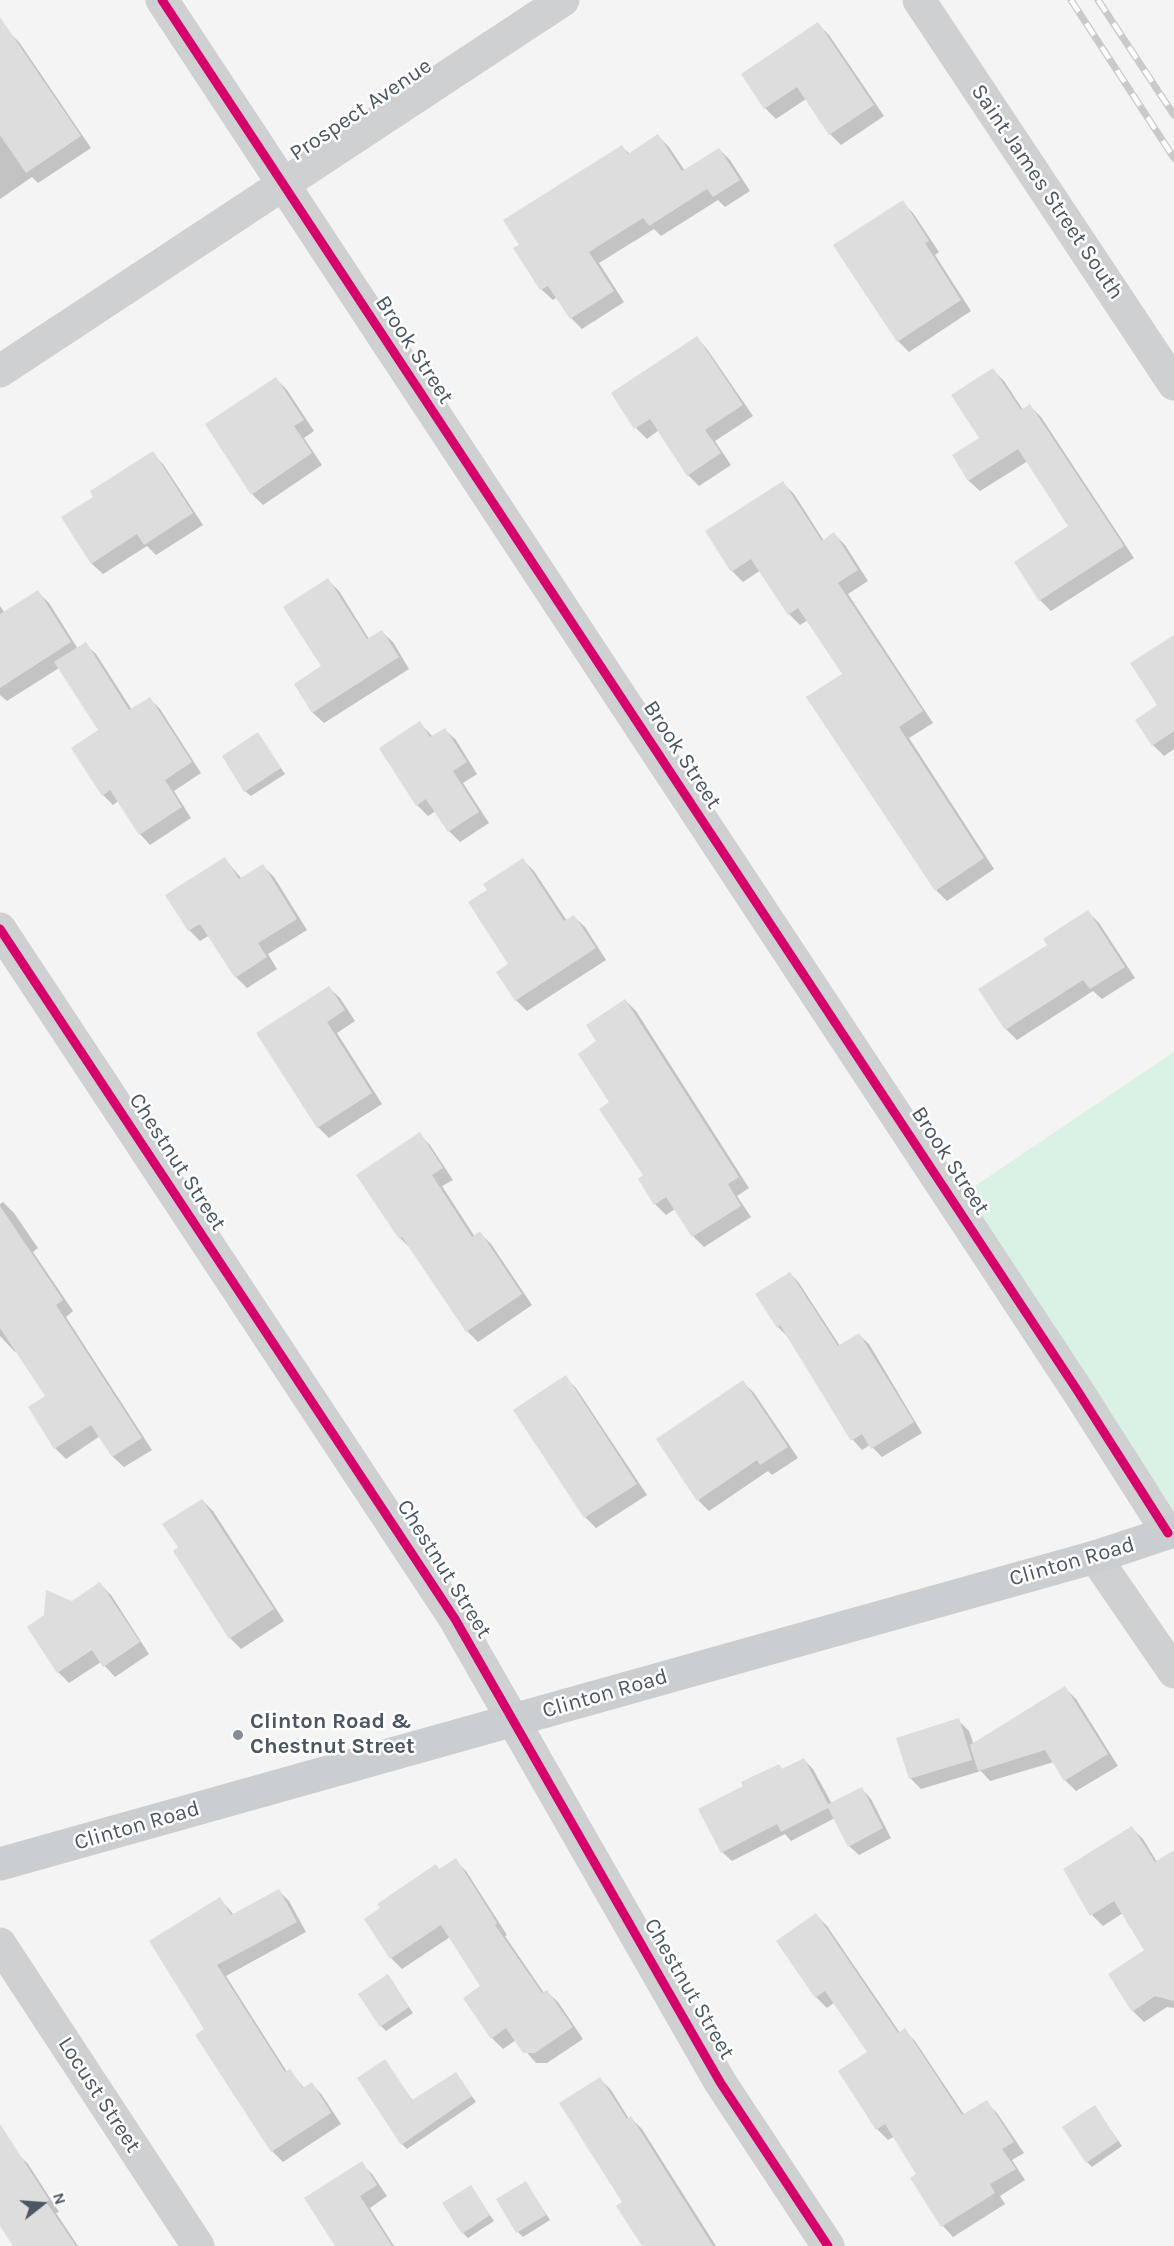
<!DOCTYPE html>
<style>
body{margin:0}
#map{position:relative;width:1174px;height:2246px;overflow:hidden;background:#f4f4f4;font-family:Karla,sans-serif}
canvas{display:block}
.north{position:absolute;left:12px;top:2174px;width:60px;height:60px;-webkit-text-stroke:4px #fff;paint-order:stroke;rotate:73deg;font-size:16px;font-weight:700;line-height:24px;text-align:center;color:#4a5661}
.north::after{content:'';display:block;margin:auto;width:21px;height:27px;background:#4a5661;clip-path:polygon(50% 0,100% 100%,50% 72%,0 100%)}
</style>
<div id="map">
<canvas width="1174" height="2246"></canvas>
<div class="north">N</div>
</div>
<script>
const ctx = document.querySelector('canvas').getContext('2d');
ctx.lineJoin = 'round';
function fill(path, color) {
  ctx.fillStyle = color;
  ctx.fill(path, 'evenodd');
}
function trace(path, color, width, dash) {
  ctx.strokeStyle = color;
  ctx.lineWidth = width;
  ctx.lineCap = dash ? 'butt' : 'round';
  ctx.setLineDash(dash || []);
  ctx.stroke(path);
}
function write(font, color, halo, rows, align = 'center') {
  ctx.font = font + ' Karla,sans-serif';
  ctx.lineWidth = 5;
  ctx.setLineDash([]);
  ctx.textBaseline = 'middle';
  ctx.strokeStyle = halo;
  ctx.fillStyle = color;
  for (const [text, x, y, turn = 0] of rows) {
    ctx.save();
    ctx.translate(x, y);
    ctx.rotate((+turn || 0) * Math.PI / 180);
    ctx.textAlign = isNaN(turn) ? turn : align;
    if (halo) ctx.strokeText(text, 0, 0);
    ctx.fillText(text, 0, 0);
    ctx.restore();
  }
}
fill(new Path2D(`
 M 1174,1052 L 1174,1511 L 966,1192 Z`), '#d9f2e3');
fill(new Path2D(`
 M 818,24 L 829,35 L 884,116 L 841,145 L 830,134 L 806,99 L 776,119 L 765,108 Z
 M 8,31 L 19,42 L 91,148 L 38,183 L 32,177 L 0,199 L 0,37 Z
 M 658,136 L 669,147 L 685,171 L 719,149 L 730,160 L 750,191 L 725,207 L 718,200 L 661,236 L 654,229 L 599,263 L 624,302 L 582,329 L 571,318 L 557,297 L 553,300 L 542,290 L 515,249 L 622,147 L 630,154 Z
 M 902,202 L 913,213 L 939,252 L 935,255 L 971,311 L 909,352 L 898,341 Z
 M 697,338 L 707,349 L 753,416 L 715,441 L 731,465 L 699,486 L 688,475 L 659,430 L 647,439 L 636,428 Z
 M 993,370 L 1004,381 L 1023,410 L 1030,406 L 1041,417 L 1134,558 L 1051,611 L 1040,600 L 1070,527 L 1028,461 L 980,491 L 969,481 L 954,456 L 981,438 Z
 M 276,379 L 287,390 L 314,431 L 304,438 L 322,465 L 263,505 L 252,494 Z
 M 152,453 L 163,464 L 203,525 L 156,555 L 147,546 L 103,574 L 92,564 L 95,497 Z
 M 783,483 L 794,494 L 824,541 L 834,534 L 845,545 L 868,581 L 848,594 L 933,723 L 909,738 L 994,869 L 947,901 L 936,890 L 844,674 L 808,620 L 800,625 L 789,614 L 761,570 L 743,582 L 732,571 Z
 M 328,580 L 339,591 L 369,639 L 382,632 L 393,642 L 409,669 L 324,723 L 313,713 L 296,685 L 323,667 Z
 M 38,592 L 49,603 L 78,649 L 85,644 L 96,654 L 132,710 L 150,699 L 160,709 L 201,773 L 174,791 L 191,818 L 150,845 L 140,834 L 118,801 L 113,805 L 103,795 L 101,730 L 59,668 L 7,701 L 0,695 L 0,606 L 5,613 Z
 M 1174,637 L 1174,749 L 1164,756 L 1153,745 Z
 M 420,723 L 433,737 L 445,730 L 456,740 L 477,774 L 463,783 L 489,823 L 460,842 L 449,831 L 436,811 L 428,816 L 417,805 Z
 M 258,734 L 285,774 L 251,796 L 245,791 Z
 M 225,859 L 242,879 L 263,866 L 274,877 L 307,930 L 268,954 L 277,969 L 247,988 L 236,977 L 210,935 L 200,941 L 189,930 Z
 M 523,860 L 534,871 L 567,921 L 574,917 L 585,927 L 606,960 L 527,1011 L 516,1000 L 510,964 L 489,890 Z
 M 1088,912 L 1099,923 L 1135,978 L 1102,999 L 1093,991 L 1017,1040 L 1006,1029 L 1049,945 Z
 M 329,988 L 340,998 L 355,1021 L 337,1033 L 382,1104 L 329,1138 L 318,1127 Z
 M 625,1000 L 636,1011 L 749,1188 L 737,1196 L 751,1217 L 704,1247 L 693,1236 L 675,1209 L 666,1215 L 655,1204 L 645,1176 L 611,1102 L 599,1042 Z
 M 419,1134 L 430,1145 L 453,1180 L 442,1186 L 475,1237 L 480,1233 L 491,1244 L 532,1305 L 478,1342 L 467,1331 L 411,1249 L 400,1238 Z
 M 3,1202 L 14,1213 L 38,1248 L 33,1252 L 73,1311 L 66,1317 L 152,1450 L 124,1467 L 113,1457 L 100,1436 L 66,1459 L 55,1448 L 47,1396 L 17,1351 L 15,1352 L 0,1336 L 0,1204 Z
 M 790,1273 L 799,1283 L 840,1346 L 859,1335 L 869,1344 L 922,1433 L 882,1457 L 870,1445 L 862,1450 L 853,1440 L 788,1337 L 778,1327 Z
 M 565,1377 L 576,1388 L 647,1495 L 596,1528 L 585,1517 Z
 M 743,1382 L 754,1393 L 798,1458 L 772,1475 L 768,1471 L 709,1511 L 698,1500 Z
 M 202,1500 L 213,1511 L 284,1621 L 241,1649 L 230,1638 L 180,1548 Z
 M 100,1584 L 111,1595 L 149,1654 L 115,1677 L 101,1662 L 69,1683 L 58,1672 L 72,1603 Z
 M 1065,1688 L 1076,1699 L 1118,1766 L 1076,1791 L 1065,1780 L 1054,1762 L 990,1781 L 981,1771 L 921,1789 L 910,1778 L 958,1720 L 969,1731 L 974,1745 Z
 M 804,1760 L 813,1769 L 832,1804 L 862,1789 L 871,1799 L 891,1838 L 859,1855 L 849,1846 L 835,1818 L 791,1841 L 785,1834 L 732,1861 L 722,1852 L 745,1787 L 779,1765 L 783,1770 Z
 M 1132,1828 L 1143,1839 L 1157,1862 L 1174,1856 L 1174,2008 L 1167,2007 L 1144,2022 L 1133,2011 L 1146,1951 L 1123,1913 L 1103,1926 L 1092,1915 Z
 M 455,1860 L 466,1871 L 507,1935 L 505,1936 L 544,1993 L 547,1992 L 558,2002 L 583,2039 L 547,2063 L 536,2063 L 516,2040 L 503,2049 L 492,2038 L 482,1986 L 450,1937 L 402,1969 L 391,1958 L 440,1870 Z
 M 279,1891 L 289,1901 L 306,1932 L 226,1976 L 287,2072 L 290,2071 L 305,2089 L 312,2084 L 322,2095 L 341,2124 L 283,2162 L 272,2151 L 197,2035 L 206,2029 L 220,1899 L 234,1915 Z
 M 816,1915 L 827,1926 L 900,2033 L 904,2030 L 915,2041 L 965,2116 L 986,2102 L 997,2113 L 1024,2153 L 1012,2160 L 1025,2180 L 1000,2196 L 1005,2204 L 953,2237 L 943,2226 L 918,2175 L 895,2136 L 888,2140 L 877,2129 L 869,2053 L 835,2002 L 827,2008 L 816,1997 Z
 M 392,1981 L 413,2013 L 386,2031 L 381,2026 Z
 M 385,2061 L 413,2101 L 456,2074 L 476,2102 L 407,2149 L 402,2144 Z
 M 600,2079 L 611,2090 L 629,2119 L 631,2118 L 642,2129 L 716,2246 L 643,2246 L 624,2202 Z
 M 1095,2107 L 1122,2146 L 1092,2167 L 1087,2162 Z
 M 17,2153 L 28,2164 L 59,2212 L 56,2213 L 78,2246 L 15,2246 L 0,2224 L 0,2157 Z
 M 361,2163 L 372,2174 L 387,2196 L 370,2208 L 394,2246 L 337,2246 Z
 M 526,2183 L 550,2220 L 523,2237 L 518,2232 Z
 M 470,2186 L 494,2221 L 468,2238 L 463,2233 Z`), '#0003');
fill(new Path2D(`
 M 0,17 L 81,136 L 26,173 L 0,135 Z
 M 818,22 L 874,105 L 829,135 L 797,87 L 764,109 L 741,74 Z
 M 658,134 L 682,171 L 719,148 L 740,180 L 713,197 L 707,189 L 649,226 L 643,218 L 589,252 L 614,291 L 570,319 L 548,286 L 540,290 L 513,248 L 519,245 L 503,220 L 622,145 L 628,154 Z
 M 903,200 L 929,241 L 925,243 L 961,300 L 897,342 L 833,245 Z
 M 697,336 L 743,405 L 705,430 L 721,453 L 687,476 L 650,419 L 634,429 L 611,393 Z
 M 993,368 L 1021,410 L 1030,404 L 1124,546 L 1039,601 L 1014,562 L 1068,526 L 1018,449 L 968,481 L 952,455 L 979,438 L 951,395 Z
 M 276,377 L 304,420 L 294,426 L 312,453 L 251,495 L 205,424 Z
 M 153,451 L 193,513 L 144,545 L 137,534 L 91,564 L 61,517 L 93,497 L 90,491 Z
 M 783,481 L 822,541 L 834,532 L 858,570 L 838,583 L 923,711 L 899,727 L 984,858 L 935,891 L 806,697 L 842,674 L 798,608 L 788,615 L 751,559 L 731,572 L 705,531 Z
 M 328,578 L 367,639 L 382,630 L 399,657 L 312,713 L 294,684 L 321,666 L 283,607 Z
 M 38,590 L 71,642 L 0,688 L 0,614 Z
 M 1174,635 L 1174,731 L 1152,746 L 1135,720 L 1157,705 L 1130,663 Z
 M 86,642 L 129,710 L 150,697 L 192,762 L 165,780 L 182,807 L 139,835 L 110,790 L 102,796 L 71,748 L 98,730 L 54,662 Z
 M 420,721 L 430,737 L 445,728 L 467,762 L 453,771 L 479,812 L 448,832 L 426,799 L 416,806 L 379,748 Z
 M 258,732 L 281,768 L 244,792 L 222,756 Z
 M 225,857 L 239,879 L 263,864 L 297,919 L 258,943 L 267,957 L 235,978 L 200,924 L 188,931 L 165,895 Z
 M 523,858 L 564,921 L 574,915 L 596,948 L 515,1001 L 496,972 L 508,964 L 468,902 L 487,890 L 483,884 Z
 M 1088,910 L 1125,967 L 1090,989 L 1083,980 L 1005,1030 L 978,989 L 1047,945 L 1043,939 Z
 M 329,986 L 345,1010 L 327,1022 L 372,1093 L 317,1128 L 256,1033 Z
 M 625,999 L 739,1177 L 728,1184 L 741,1206 L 692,1237 L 666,1197 L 654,1205 L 638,1179 L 643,1175 L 599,1109 L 609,1102 L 578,1054 L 596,1041 L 586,1025 Z
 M 420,1132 L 443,1168 L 432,1175 L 472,1237 L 480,1231 L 522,1294 L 466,1332 L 402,1237 L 399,1239 L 356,1175 Z
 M 0,1206 L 63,1300 L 56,1305 L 142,1438 L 112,1457 L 91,1425 L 54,1449 L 28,1407 L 45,1396 L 0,1328 Z
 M 790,1272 L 838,1346 L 859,1333 L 914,1422 L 871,1449 L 862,1434 L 851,1441 L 780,1325 L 777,1328 L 755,1294 Z
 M 566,1375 L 637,1484 L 584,1518 L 513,1410 Z
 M 743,1380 L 788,1447 L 760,1465 L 757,1460 L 697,1501 L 656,1439 Z
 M 202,1499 L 274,1609 L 229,1639 L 173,1551 L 178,1547 L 162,1524 Z
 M 100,1582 L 140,1642 L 103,1667 L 92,1650 L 57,1673 L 27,1627 L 44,1615 L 46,1590 L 72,1601 Z
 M 1065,1686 L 1108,1754 L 1064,1781 L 1045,1750 L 978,1771 L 970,1745 Z
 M 959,1718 L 972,1760 L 909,1779 L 896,1738 Z
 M 804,1758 L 828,1804 L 862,1787 L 883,1828 L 848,1847 L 828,1808 L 781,1832 L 777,1824 L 721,1853 L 698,1809 L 743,1786 L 741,1782 L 779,1764 L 782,1769 Z
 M 1132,1826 L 1155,1862 L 1174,1850 L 1174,2001 L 1155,1996 L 1132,2012 L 1108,1974 L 1144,1950 L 1114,1901 L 1090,1916 L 1063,1869 Z
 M 456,1858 L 497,1923 L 495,1925 L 542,1993 L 547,1990 L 573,2027 L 535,2053 L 523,2053 L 506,2028 L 491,2039 L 463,1998 L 480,1986 L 441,1925 L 390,1959 L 364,1919 L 380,1908 L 377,1904 L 436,1864 L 439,1869 Z
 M 279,1889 L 297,1922 L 217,1965 L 285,2072 L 290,2069 L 303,2088 L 312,2082 L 331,2113 L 271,2152 L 195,2035 L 204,2029 L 149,1941 L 220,1897 L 231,1915 Z
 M 816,1913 L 898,2033 L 905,2028 L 962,2115 L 987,2100 L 1014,2142 L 1002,2149 L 1016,2169 L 990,2184 L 995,2193 L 941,2227 L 910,2178 L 916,2174 L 885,2124 L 876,2130 L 838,2071 L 867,2052 L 825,1991 L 815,1998 L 776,1941 Z
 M 388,1974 L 409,2007 L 380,2027 L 358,1994 Z
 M 385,2059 L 412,2100 L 456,2072 L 472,2096 L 401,2145 L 357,2078 Z
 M 600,2077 L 627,2119 L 631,2116 L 713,2246 L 642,2246 L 616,2206 L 622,2202 L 559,2103 Z
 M 1095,2105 L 1118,2141 L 1086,2163 L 1062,2127 Z
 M 0,2124 L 49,2200 L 46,2202 L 76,2246 L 13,2246 L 0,2226 Z
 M 362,2161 L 377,2185 L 360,2196 L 392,2246 L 335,2246 L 304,2198 Z
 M 526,2181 L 546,2215 L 516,2233 L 496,2199 Z
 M 471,2185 L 490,2215 L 462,2234 L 442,2203 Z`), '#ddddde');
trace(new Path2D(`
 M 162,0 L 1077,1390 L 1168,1533
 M 919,0 L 1174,384
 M 0,371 L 563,0
 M 0,929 L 455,1619 L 720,2082 L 828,2246
 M 1095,1557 L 1174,1672
 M 0,1944 L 198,2246`), '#ced0d2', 33);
trace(new Path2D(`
 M 0,1864 L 1095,1557 L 1174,1531`), '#caced1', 33);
const rail = new Path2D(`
 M 1071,0 L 1174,158
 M 1098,0 L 1174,115`);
trace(rail, '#c9cacc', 7);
trace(rail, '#fff', 4.5, [14]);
trace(new Path2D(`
 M 162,0 L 1077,1390 L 1168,1533
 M 0,929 L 455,1619 L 720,2082 L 828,2246`), '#d6006c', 9);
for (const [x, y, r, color] of [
 [238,1735,6,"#868d94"]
]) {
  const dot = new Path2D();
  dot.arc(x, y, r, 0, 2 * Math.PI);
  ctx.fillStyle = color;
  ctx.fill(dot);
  trace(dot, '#fff', 2);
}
write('22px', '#4a5661', '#fff', [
 ["Prospect Avenue",361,110,-34],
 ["Saint James Street South",1047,192,56],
 ["Brook Street",414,350,57],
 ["Brook Street",682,755,57],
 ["Brook Street",950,1161,57],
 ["Chestnut Street",177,1162,57],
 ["Clinton Road",1072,1562,-16],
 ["Chestnut Street",444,1569,58],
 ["Clinton Road",605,1694,-16],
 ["Clinton Road",137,1826,-16],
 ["Chestnut Street",689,1989,60],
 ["Locust Street",99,2095,57]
]);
write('bold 22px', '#4a5661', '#fff', [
 ["Clinton Road &",250,1722],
 ["Chestnut Street",250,1747]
], 'left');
</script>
